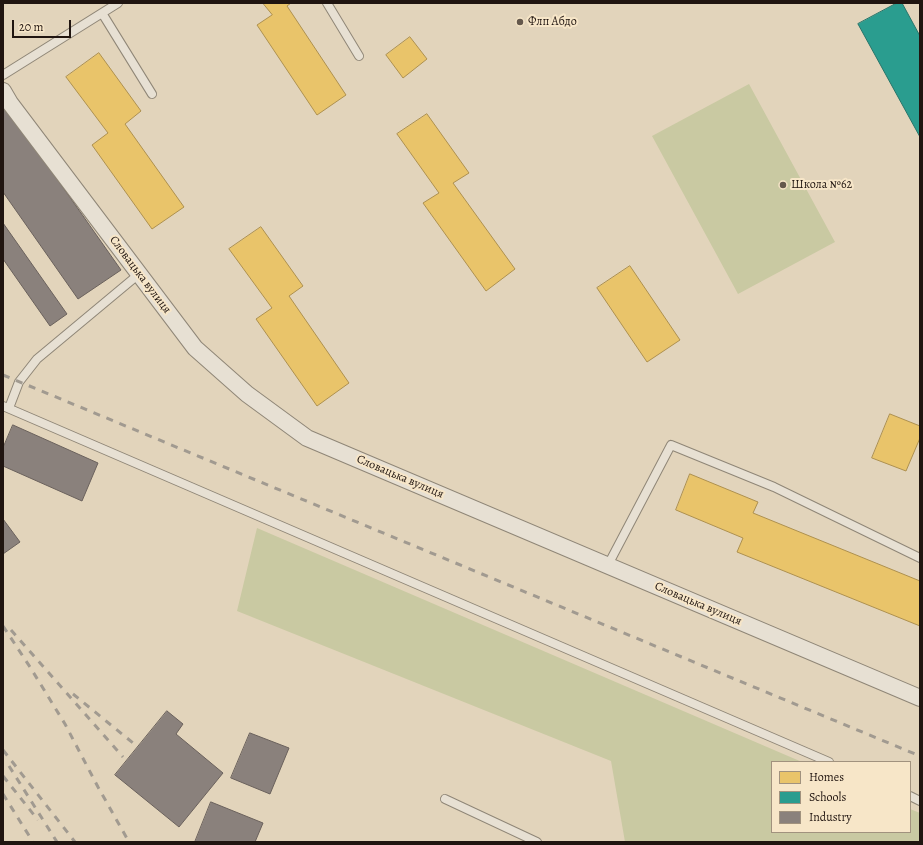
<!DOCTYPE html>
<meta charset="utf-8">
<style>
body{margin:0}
#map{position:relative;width:923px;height:845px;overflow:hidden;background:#e2d4bb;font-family:Alegreya,serif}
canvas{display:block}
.frame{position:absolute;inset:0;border:4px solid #201510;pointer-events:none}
.legend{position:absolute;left:771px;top:761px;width:140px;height:72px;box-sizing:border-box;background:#f7e6c8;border:1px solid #a1927e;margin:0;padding:5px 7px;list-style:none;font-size:12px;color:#201510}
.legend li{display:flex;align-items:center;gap:8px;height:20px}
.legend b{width:20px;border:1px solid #a1927e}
.scale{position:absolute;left:12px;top:20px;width:59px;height:18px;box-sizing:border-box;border:2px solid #201510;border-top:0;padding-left:5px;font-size:12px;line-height:14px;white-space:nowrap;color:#201510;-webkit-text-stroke:3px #f7e6c8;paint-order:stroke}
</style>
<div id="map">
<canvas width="923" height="845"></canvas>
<div class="frame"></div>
<ul class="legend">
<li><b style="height:11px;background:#e9c46a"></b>Homes</li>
<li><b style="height:11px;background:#2a9d8f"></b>Schools</li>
<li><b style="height:11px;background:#8a817c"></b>Industry</li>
</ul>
<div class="scale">20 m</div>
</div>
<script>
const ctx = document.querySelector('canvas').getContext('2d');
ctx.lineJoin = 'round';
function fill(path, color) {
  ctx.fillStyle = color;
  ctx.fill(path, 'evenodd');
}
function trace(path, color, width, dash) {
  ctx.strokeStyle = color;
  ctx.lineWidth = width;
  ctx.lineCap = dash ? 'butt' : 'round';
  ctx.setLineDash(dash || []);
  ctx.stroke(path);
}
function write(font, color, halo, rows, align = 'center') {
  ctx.font = font + ' Alegreya,serif';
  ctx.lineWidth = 4;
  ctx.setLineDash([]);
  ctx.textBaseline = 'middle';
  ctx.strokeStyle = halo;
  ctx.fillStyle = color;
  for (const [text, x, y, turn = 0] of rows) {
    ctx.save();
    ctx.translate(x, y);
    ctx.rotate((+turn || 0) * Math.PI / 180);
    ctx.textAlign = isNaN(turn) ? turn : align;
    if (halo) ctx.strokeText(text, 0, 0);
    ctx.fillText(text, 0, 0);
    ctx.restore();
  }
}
fill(new Path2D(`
 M 749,84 L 835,242 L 738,294 L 652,136 Z
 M 257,528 L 802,762 L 772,762 L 772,832 L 910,832 L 910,809 L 920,813 L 920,842 L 625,842 L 611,761 L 237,611 Z`), '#c9c9a2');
const homes = new Path2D(`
 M 263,3 L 291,3 L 287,6 L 346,95 L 317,115 L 257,25 L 272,15 Z
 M 410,37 L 427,59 L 403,78 L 386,55 Z
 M 99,53 L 141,111 L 125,124 L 184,207 L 152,229 L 92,145 L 108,133 L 66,77 Z
 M 427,114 L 469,173 L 453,183 L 515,269 L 486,291 L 423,203 L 439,193 L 397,134 Z
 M 261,227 L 303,286 L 289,296 L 349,383 L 317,406 L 256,319 L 272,308 L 229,249 Z
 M 630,266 L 680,340 L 647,362 L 597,288 Z
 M 890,414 L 920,426 L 920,438 L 906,471 L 872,458 Z
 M 690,474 L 758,502 L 753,513 L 920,581 L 920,626 L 737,552 L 743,538 L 676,510 Z`);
fill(homes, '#e9c46a');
trace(homes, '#ad904f', 1);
const schools = new Path2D(`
 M 897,3 L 902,3 L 920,36 L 920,137 L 858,24 Z`);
fill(schools, '#2a9d8f');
trace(schools, '#277469', 1);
const industry = new Path2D(`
 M 3,102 L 121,270 L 78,299 L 3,192 Z
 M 3,223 L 67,314 L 50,326 L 3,259 Z
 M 13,425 L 98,463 L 82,501 L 3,466 L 3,448 Z
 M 3,519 L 20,542 L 3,554 Z
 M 167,711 L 183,724 L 176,734 L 223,773 L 179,827 L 115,775 Z
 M 250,733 L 289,748 L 270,794 L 231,778 Z
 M 211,802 L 263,823 L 255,842 L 195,842 Z`);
fill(industry, '#8a817c');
trace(industry, '#6a615c', 1);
const service = new Path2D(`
 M 327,3 L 359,56
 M 102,13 L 152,94
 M 3,75 L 118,3
 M 3,406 L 829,762
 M 9,408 L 19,382 L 37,359 L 139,274
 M 608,565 L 671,445 L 774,487 L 920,558
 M 910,796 L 920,801
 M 445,799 L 537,842`);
const minor = new Path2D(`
 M 3,91 L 10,103 L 195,348 L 247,394 L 307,438 L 920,698`);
trace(service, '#8f8677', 10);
trace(minor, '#8f8677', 18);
trace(service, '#e7e0d3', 8);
trace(minor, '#e7e0d3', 16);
trace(new Path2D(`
 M 3,375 L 920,756
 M 3,626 L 30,667 L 65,724 L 98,787 L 129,842
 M 11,630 L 123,757
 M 73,694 L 133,743
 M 3,750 L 75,842
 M 9,766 L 57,842
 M 3,776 L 38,820
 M 3,794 L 33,842`), '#a19a90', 3, [7, 7]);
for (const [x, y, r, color] of [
 [520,22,4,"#64584c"],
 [783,185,4,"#64584c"]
]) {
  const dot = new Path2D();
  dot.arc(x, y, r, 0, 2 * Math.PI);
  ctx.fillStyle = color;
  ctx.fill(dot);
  trace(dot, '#f7e6c8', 1.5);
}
write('12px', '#201510', '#f7e6c8', [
 ["Флп Абдо",528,22],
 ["Школа №62",791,185]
], 'left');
write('12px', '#201510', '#f7e6c8', [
 ["Словацька вулиця",140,275,53],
 ["Словацька вулиця",400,477,23],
 ["Словацька вулиця",698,604,23]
]);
</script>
